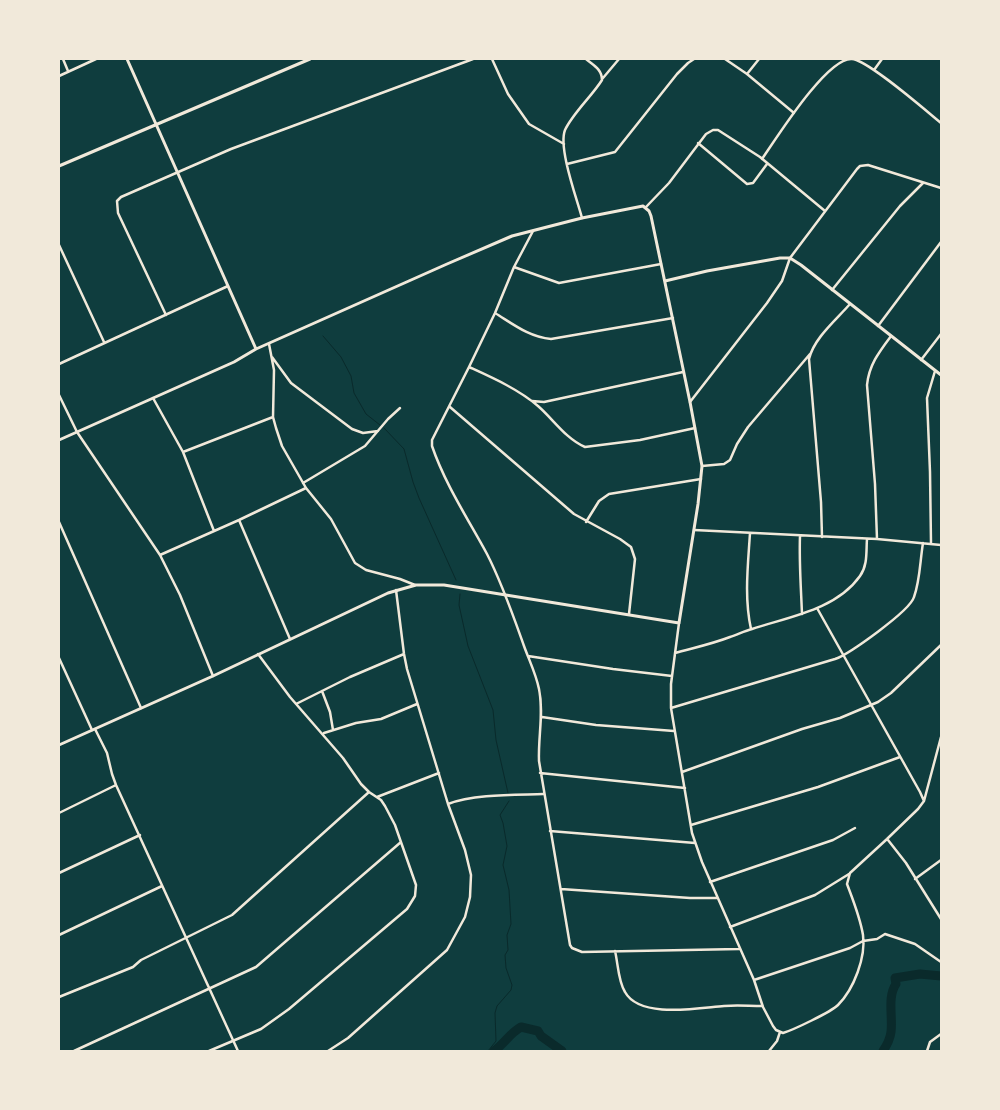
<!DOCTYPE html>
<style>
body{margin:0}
#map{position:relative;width:1000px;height:1110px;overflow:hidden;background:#0f3d3e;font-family:"PT Sans",sans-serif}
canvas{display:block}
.frame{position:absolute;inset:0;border:60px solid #f1e9da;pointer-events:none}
</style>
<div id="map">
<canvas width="1000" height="1110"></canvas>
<div class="frame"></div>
</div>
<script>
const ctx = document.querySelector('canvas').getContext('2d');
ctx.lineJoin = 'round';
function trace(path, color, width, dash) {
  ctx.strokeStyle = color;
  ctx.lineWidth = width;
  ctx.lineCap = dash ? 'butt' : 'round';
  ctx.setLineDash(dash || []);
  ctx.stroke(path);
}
trace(new Path2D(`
 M 323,336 L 341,357 L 351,376 L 354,393 L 366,414 L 380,425
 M 384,428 L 404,449 L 413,482 L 419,498 L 456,580
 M 460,594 L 459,605 L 468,646 L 493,710 L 496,740 L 508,793
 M 488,1051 L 496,1041 L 495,1013 L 497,1006 L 511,990 L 512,985 L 506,968 L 505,955 L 508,950 L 507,935 L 511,924 L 509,890 L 503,865 L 507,846 L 503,823 L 500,815 L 509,801`), '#0a2a2b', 1);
trace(new Path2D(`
 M 494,1051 C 504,1044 510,1033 521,1027 L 538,1031 L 541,1036 L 562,1051
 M 883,1051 C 887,1045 890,1040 891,1032 C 893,1017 887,997 896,984 L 895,978 L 920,974 L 941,976`), '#0a2a2b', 9);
trace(new Path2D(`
 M 63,59 L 68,71
 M 492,59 L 508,94 L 529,124 L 564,144
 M 725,59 L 747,74 L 794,113
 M 874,70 L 882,59
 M 747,74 L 759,59
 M 59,76 L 96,59
 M 603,78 L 619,59
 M 698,143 L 747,184 L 753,183 L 767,164
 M 762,159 C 776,139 827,57 852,59 C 868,60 925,110 941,123
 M 567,164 L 615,152 L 677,74 L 688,63 L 694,59
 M 646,207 L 669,183 L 706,134 L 713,130 L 718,130 L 760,157 L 825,211
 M 582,218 C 577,199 558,148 565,130 C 573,113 592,96 602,80 C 602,69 593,65 586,59
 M 533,231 L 514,267 L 495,313 L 469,367 L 432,440 L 432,446 C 445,484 468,519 487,554 C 502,583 513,615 524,646 C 529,660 536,674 539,689 C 544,713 538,736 539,761 L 570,945 L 572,948 L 582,952 L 739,949
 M 59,245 L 104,342
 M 514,267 L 559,283 L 661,264
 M 832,290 L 900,206 L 923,183
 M 495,313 C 513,324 529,337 551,339 L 673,318
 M 166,315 L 118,213 L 117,201 L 121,197 L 231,149 L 473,59
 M 878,326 L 941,242
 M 269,344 L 274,370 L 273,417 L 276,428 L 282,446 L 306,488 L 331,519 L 355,563 L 366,570 L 400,579 L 415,585
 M 272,357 L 291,383 L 352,429 L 363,433 L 378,431
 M 921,360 L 941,334
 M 59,364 L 228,286
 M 469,367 C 493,378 518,389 538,406 C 553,419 566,439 585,447 L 640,440 L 695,428
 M 59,395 L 77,432 L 160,555 L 180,595 L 213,676
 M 153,398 L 183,452 L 214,531
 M 532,401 L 544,402 L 683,372
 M 690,402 L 767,303 L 782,281 L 790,258 L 857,169 L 860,166 L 868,165 L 941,188
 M 450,407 L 574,514 L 620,539 L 631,547 L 635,559 L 629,614
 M 183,452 L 273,417
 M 702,466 L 724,464 L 730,460 L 737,444 L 748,427 L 810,354
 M 303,483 L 365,446 L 388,419 L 400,408
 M 239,520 L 290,639
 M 59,522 L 141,708
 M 586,522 L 599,501 L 609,494 L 701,479
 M 694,530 L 877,539 L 941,545
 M 750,533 C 748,565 744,597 751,629
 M 800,536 C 799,562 801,588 802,614
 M 822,537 L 821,502 L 809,359 C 814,338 836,320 850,304
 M 877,539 L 875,484 L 867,385 C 869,365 879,352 891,336
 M 931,543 L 930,472 L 927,398 L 935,371
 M 160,555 L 239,520 L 306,488
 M 679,623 L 671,684 L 671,708 L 692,833 L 702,862 L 754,980 L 763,1007 L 773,1026 L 776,1030 L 783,1033 C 793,1030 831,1012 838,1005 C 854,989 866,957 863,935 C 860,917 853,900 847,884 L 850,873 L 887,839 L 918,809 L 924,801 L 920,792 L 817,608
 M 675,653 C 693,648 712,644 730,637 C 737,635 744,631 752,629 C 788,617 836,610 860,576 C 868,565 866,551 867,539
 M 528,656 L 613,669 L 672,676
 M 59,658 L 92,730
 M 322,691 L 330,712 L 333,730
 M 296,704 L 350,677 L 404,654
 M 671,708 L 835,659 C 849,654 910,611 914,597 C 920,581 920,561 923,543
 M 542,717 L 596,725 L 674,731
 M 95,729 L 107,753 L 112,774 L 116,785 L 238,1051
 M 324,733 L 356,723 L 381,719 L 417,704
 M 682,772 L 802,729 L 840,718 L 878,702 L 891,693 L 941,645
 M 540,773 L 685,788
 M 377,797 L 439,773
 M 924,801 L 941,737
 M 448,804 C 474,794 515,795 543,794
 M 59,813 L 116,785
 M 691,825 L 818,787 L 900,757
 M 550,831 L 695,843
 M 888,840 L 906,863 L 941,919
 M 59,873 L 140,835
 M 915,879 L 941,860
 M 710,882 L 833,840 L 855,828
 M 561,889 L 690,898 L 717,898
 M 730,927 L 815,895 L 849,874
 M 59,935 L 162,886
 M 615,951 C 618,963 618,981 625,992 C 640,1019 698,1008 724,1006 C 737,1005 749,1006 762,1006
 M 754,980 L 850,948 L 863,941 L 877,939 L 885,934 L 915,944 L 941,962
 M 59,997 L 133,967 L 141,960 L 232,915 L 369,792
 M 74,1051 L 256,967 L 401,842
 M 209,1051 L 261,1029 L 289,1009 L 407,909 L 415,896 L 416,885 L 395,825 L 385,806 L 381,800 L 369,792 L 361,784 L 343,758 L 290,697 L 258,654
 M 328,1051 L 348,1038 L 447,950 L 465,917 L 470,897 L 471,875 L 465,850 L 448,804 L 407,669 L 404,654 L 396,590
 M 769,1051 L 777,1041 L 780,1032
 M 927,1051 L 930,1042 L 941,1034`), '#f1e9da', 2.5);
trace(new Path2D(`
 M 127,59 L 256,349
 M 59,166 L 310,59
 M 665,281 L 707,271 L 780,258 L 790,258 L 801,265 L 941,375
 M 59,440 L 234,362 L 256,349 L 447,264 L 512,236 L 582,218 L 643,206 L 649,211 L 651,216 L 690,402 L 702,466 L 698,504 L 679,623 L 444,585 L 416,585 L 388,593 L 213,676 L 59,745`), '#f1e9da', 3);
</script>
